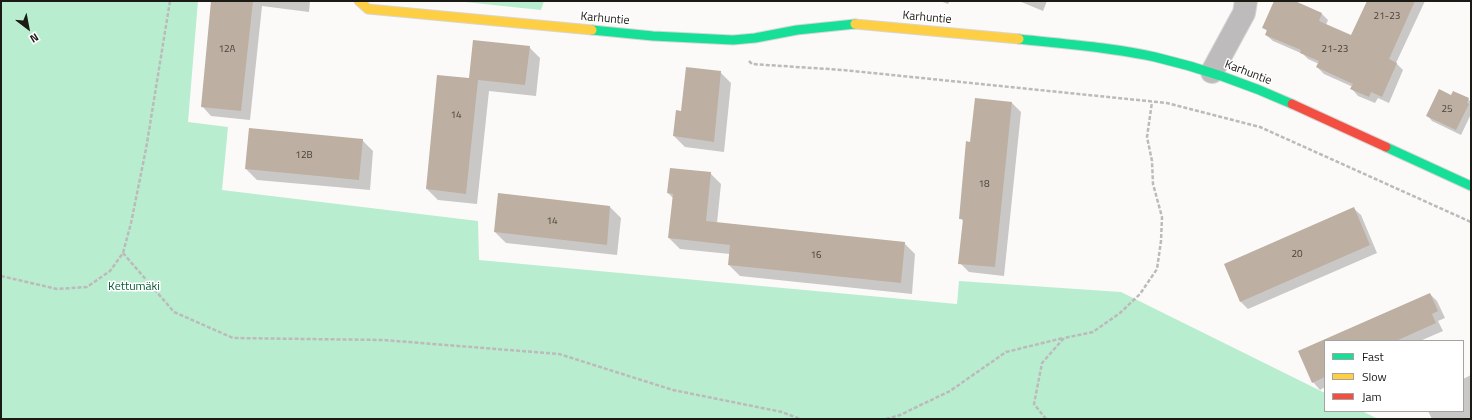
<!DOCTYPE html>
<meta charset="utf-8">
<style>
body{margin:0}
#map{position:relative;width:1472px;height:420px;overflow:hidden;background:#fcfaf8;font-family:"Titillium Web",sans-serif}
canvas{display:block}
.frame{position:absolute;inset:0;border:2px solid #1c1a15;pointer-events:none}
.legend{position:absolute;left:1324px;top:340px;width:140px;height:72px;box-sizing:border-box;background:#fff;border:1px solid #a4a3a1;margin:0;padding:5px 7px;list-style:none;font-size:12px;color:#1c1a15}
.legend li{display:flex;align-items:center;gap:8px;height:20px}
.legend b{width:20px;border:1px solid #a4a3a1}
.north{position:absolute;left:8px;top:8px;width:40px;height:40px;-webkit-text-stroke:3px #fff;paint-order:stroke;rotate:148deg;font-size:11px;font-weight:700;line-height:16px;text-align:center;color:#1c1a15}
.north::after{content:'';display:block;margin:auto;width:14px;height:18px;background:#1c1a15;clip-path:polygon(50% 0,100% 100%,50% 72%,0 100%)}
</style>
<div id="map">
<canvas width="1472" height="420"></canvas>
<div class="frame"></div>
<ul class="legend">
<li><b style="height:5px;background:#16e098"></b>Fast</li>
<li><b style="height:5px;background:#ffcf43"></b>Slow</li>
<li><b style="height:5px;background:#f24e42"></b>Jam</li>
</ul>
<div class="north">N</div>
</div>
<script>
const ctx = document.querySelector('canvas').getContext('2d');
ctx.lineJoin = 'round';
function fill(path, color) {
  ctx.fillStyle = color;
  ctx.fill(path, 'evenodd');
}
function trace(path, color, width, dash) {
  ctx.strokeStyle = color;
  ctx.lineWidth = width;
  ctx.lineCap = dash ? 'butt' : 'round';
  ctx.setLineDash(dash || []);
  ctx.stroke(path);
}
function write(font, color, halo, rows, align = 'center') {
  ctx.font = font + ' "Titillium Web",sans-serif';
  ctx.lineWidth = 3;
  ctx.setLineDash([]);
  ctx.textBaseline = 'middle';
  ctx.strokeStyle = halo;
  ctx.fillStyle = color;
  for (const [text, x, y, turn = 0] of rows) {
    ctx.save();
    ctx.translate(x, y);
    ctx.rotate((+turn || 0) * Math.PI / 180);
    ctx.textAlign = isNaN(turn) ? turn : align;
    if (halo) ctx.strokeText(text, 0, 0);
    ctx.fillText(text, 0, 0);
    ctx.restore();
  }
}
fill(new Path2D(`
 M 1,1 L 198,1 L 188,122 L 228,127 L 222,190 L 478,221 L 479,260 L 957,304 L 959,281 L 1121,292 L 1325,393 L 1325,411 L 1362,411 L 1378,419 L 1,419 Z
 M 455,1 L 544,1 L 541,10 Z`), '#b9edd0');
fill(new Path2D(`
 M 212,1 L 310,1 L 309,12 L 262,6 L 250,120 L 211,116 L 202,106 Z
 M 940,1 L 950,1 L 948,4 Z
 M 1019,1 L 1047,1 L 1043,11 Z
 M 1275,1 L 1293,1 L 1322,14 L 1328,20 L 1326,25 L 1351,36 L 1368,1 L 1425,1 L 1396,63 L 1403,70 L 1389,103 L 1378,98 L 1375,103 L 1358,96 L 1352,89 L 1353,87 L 1324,74 L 1317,67 L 1319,64 L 1308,59 L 1303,54 L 1273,41 L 1266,35 L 1267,31 L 1263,27 Z
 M 529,47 L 540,58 L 536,96 L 489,91 L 477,204 L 438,200 L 427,189 L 470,79 Z
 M 720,72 L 731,83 L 724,152 L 685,147 L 674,136 L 682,112 Z
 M 1451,96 L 1468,99 L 1471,102 L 1471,114 L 1461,135 L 1432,121 L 1427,115 Z
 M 1012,103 L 1021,112 L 1004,276 L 969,272 L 960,263 L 964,222 L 960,218 Z
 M 362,140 L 373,151 L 370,190 L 257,180 L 246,169 Z
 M 710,173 L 721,184 L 717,223 L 904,243 L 915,254 L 912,294 L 740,276 L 729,265 L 730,254 L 680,249 L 669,238 L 673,198 L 668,193 Z
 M 610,207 L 621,218 L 617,255 L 506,243 L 495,232 Z
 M 1353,208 L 1361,215 L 1377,253 L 1248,309 L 1241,302 L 1225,264 Z
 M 1430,294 L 1437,301 L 1445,318 L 1438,321 L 1443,331 L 1420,341 L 1325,341 L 1325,387 L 1320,390 L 1313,382 L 1299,352 Z
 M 1471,375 L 1471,419 L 1432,419 L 1428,411 L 1463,411 L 1463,379 Z`), '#0003');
fill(new Path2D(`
 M 211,1 L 253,1 L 241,111 L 201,107 Z
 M 1274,1 L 1295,1 L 1322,13 L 1319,21 L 1351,35 L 1367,1 L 1415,1 L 1389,59 L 1397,63 L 1382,97 L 1371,92 L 1369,97 L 1350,89 L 1353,84 L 1316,67 L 1319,61 L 1300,53 L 1301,50 L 1265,35 L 1267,30 L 1262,28 Z
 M 473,40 L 530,46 L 525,85 L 478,80 L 466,194 L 426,189 L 437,75 L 469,78 Z
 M 686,67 L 721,71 L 714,142 L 673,136 L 676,110 L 681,111 Z
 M 1439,89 L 1451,95 L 1453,91 L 1469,98 L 1467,103 L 1469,104 L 1456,130 L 1426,116 Z
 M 975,98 L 1012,102 L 995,267 L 958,264 L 963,219 L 959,219 L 966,141 L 970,142 Z
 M 249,128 L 363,139 L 359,180 L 245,169 Z
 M 670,168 L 711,172 L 706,221 L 905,242 L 901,283 L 728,265 L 730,245 L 668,238 L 673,194 L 667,193 Z
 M 498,193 L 610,206 L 607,245 L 494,232 Z
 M 1354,207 L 1370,245 L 1240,302 L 1224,264 Z
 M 1430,293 L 1438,311 L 1432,314 L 1436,323 L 1396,341 L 1325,341 L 1325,377 L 1312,383 L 1298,351 Z`), '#bdafa2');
const street = new Path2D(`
 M 1212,72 L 1244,13 L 1246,1`);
const fast = new Path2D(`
 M 592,30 L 653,36 L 733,40 L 755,38 L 797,30 L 855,24
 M 1019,39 C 1064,44 1110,47 1155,57 C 1202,68 1248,84 1292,104
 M 1386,147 L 1471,186`);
const slow = new Path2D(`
 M 359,1 L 368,9 L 592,30
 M 855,24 L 1019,39`);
const jam = new Path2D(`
 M 1292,104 L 1386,147`);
trace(street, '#d7d6d5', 24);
trace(fast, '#d7d6d5', 11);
trace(slow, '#d7d6d5', 11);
trace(jam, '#d7d6d5', 11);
trace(new Path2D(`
 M 749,61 L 752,64 L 843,70 L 1167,103 L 1260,127 L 1471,222
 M 123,253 L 174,312 L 233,338 L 383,340 L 559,354 L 673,390 L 782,412 L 800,419
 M 1,276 L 57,289 L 87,287 L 110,271 L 123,253 L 131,223 L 146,149 L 170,1
 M 886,419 L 900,415 L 950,391 L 1006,352 L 1063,338
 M 1046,419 L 1034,404 L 1042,363 L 1064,338 L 1093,332 L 1120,313 L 1140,294 L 1157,269 L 1161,241 L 1162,217 L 1153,184 L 1152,161 L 1147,137 L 1152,102`), '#bcbaba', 2.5, [4, 2]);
trace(street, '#bebbbc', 22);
trace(fast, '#16e098', 9);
trace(slow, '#ffcf43', 9);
trace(jam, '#f24e42', 9);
write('10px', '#443f38', null, [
 ["21-23",1387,17],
 ["12A",227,50],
 ["21-23",1335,50],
 ["25",1447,110],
 ["14",456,116],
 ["12B",304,156],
 ["18",984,185],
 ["14",552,222],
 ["20",1297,255],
 ["16",816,256]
]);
write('12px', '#1c1a15', '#fff', [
 ["Karhuntie",927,18,5],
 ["Karhuntie",605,19,5],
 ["Karhuntie",1248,73,21]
]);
write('12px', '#0c5838', '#fff', [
 ["Kettumäki",134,287]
]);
</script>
